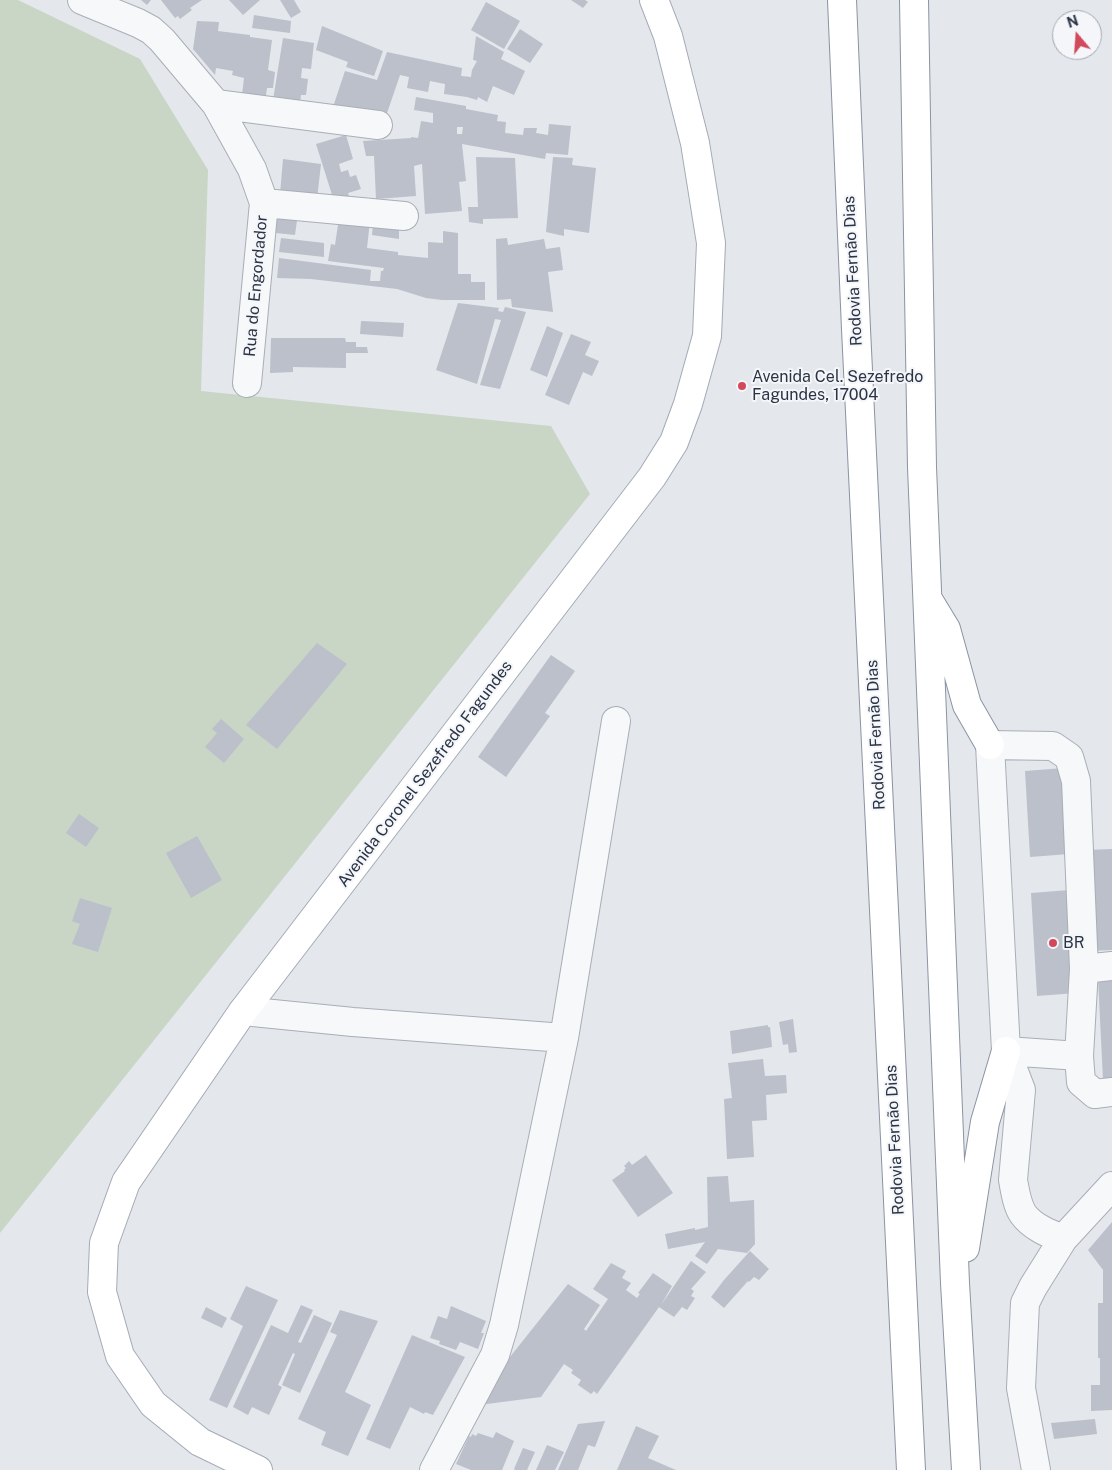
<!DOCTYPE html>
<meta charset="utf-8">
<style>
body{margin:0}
#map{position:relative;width:1112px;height:1470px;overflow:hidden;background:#e4e7ec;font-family:"Public Sans",sans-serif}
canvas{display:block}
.north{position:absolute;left:1052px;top:10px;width:50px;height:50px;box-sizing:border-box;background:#f4f6f9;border:1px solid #a4a8b1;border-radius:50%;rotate:342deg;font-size:14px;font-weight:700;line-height:20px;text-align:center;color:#2b3445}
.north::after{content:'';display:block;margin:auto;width:18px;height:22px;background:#d1495b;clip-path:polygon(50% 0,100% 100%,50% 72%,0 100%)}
</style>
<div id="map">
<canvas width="1112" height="1470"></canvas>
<div class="north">N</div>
</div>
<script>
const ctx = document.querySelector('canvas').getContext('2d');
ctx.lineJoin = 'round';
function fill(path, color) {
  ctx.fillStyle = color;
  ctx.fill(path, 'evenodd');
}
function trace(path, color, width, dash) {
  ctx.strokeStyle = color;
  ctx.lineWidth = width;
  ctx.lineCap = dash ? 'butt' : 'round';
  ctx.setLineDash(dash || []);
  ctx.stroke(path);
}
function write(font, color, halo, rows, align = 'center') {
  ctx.font = font + ' "Public Sans",sans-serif';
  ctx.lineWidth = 4;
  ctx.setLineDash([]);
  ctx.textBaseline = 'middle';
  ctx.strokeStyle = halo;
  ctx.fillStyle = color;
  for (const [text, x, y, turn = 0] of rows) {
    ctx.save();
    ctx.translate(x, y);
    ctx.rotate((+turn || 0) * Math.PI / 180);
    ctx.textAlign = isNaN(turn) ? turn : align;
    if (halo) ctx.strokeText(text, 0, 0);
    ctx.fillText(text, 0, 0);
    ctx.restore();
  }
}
fill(new Path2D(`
 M 0,0 L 18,0 L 140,59 L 208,170 L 201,391 L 551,426 L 590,494 L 0,1233 Z`), '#c9d6c5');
fill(new Path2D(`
 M 141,0 L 151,0 L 147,5 Z
 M 161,0 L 202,0 L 190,8 L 192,10 L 180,19 L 178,16 L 175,18 Z
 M 229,0 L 260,0 L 243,15 Z
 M 280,0 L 294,0 L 301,12 L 291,18 Z
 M 571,0 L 585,0 L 588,2 L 583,8 Z
 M 486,2 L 520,21 L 504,49 L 471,30 Z
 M 254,15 L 291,21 L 290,33 L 252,28 Z
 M 197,21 L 219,22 L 218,31 L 250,35 L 250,37 L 272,40 L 268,70 L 275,72 L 273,88 L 267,88 L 264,109 L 241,104 L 244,78 L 232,75 L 233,71 L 216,68 L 215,75 L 193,49 Z
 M 322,26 L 383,51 L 374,76 L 346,67 L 348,62 L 316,50 Z
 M 520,29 L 543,44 L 530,63 L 507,49 Z
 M 476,36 L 504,52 L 501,59 L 525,71 L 514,95 L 493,86 L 487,102 L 478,97 L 477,100 L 467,97 L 444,94 L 445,84 L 430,81 L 428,92 L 407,88 L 409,77 L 400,75 L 385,119 L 331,113 L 345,71 L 377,80 L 387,52 L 462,68 L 461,76 L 471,77 L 472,70 L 477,61 L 473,60 Z
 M 283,38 L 314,43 L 311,69 L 302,68 L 301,78 L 308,79 L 306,95 L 301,95 L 299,110 L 272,106 Z
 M 416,97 L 466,106 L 466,109 L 498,115 L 497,121 L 506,122 L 505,133 L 523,135 L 524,128 L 537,128 L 536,133 L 548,135 L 549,124 L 571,126 L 568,155 L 546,153 L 545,159 L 462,144 L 466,181 L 459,182 L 462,211 L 425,214 L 422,164 L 414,166 L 416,196 L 376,199 L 374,156 L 366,156 L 363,141 L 411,138 L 411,137 L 418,138 L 421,121 L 433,123 L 433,113 L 414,110 ZM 457,127 L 463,127 L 462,134 L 457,134 Z
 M 346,135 L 353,159 L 339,164 L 341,172 L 348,170 L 350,177 L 356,175 L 361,189 L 348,193 L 351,202 L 334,201 L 316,144 Z
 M 476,157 L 515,158 L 518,218 L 483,219 L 483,224 L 469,222 L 468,207 L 478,207 Z
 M 553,157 L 573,158 L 572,165 L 596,168 L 589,233 L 564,229 L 564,236 L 546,232 Z
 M 283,159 L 321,164 L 317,199 L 280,194 Z
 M 277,210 L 298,213 L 295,235 L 276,233 Z
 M 339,218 L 370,221 L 367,248 L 398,252 L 398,255 L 428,258 L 428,242 L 443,243 L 443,231 L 458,233 L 458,274 L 471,274 L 471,282 L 485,282 L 485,300 L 442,300 L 426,298 L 397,289 L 311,279 L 277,278 L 279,258 L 371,270 L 370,281 L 380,281 L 381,271 L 383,271 L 384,268 L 328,261 L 331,244 L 335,245 Z
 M 373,223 L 399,227 L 399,239 L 372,235 Z
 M 281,238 L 324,243 L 324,257 L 279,252 Z
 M 507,238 L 508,245 L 544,239 L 546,249 L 560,247 L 563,270 L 548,272 L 553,312 L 512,307 L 511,299 L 497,300 L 496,239 Z
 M 458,303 L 499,308 L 498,311 L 503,312 L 505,307 L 526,312 L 500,389 L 480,385 L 501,320 L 495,319 L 477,384 L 436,370 Z
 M 361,321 L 404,323 L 403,337 L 360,334 Z
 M 547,326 L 563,333 L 547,377 L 530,370 Z
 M 571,334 L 591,342 L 585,355 L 599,361 L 592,376 L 583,372 L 569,405 L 545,395 Z
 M 271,338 L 345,338 L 346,342 L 356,342 L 356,347 L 367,347 L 368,353 L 346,353 L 346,368 L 293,367 L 293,372 L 270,373 Z
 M 317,643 L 347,664 L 277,749 L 246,725 Z
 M 551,655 L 575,671 L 545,713 L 550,716 L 506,777 L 478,757 Z
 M 221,719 L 244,739 L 224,763 L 205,747 L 217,733 L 212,729 Z
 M 1064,768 L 1069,854 L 1030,857 L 1025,771 Z
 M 79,814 L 99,828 L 86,847 L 66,833 Z
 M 197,836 L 222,880 L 191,898 L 166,853 Z
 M 1112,849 L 1112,950 L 1089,951 L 1086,850 Z
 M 1069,890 L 1076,993 L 1037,996 L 1031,893 Z
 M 80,898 L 112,908 L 98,952 L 72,944 L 80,924 L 72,921 Z
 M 1098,978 L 1112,978 L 1112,1080 L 1103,1080 Z
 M 793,1019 L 797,1052 L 789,1053 L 788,1044 L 783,1045 L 779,1022 Z
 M 768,1025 L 768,1027 L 770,1027 L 772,1047 L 732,1054 L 730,1031 Z
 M 763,1059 L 765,1076 L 786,1075 L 787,1093 L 766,1095 L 767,1120 L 752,1121 L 754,1157 L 727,1159 L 724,1099 L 732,1098 L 728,1063 Z
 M 646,1155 L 673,1193 L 638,1217 L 612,1180 L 625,1171 L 624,1170 L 626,1168 L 624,1166 L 629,1161 L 632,1165 Z
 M 728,1176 L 730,1202 L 754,1200 L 755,1244 L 747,1253 L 718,1249 L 707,1264 L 695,1256 L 705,1242 L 668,1249 L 665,1234 L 695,1228 L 695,1230 L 708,1227 L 707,1177 Z
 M 1112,1222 L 1112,1410 L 1091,1411 L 1091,1385 L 1100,1385 L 1100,1358 L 1098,1358 L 1098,1303 L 1103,1303 L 1103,1270 L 1088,1250 Z
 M 750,1251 L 769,1269 L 759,1280 L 754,1277 L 749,1282 L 748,1281 L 724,1308 L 711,1297 L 724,1280 Z
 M 691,1261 L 706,1272 L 691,1289 L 694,1291 L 691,1296 L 695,1298 L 687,1310 L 682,1307 L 674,1317 L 659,1307 L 597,1394 L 594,1391 L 591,1394 L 578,1385 L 581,1380 L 571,1373 L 573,1370 L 564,1364 L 541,1397 L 479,1405 L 502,1367 L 568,1284 L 600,1305 L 584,1329 L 586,1331 L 608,1299 L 593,1289 L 611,1263 L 626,1271 L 622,1278 L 631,1283 L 626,1290 L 637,1298 L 640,1294 L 638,1293 L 653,1273 L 672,1286 L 661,1305 Z
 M 246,1286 L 278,1300 L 227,1408 L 209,1400 L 243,1326 L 230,1319 Z
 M 301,1305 L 313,1310 L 298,1342 L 301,1343 L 314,1315 L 332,1323 L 300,1393 L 282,1385 L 295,1354 L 293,1353 L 278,1385 L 282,1387 L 269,1415 L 252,1407 L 248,1415 L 233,1407 L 271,1325 L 288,1333 Z
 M 451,1306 L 486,1321 L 481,1333 L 484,1333 L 478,1349 L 460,1342 L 456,1350 L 439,1344 L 440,1341 L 430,1338 L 438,1316 L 447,1319 Z
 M 206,1307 L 227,1318 L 222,1328 L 201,1318 Z
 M 340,1310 L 378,1321 L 345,1392 L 371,1405 L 348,1456 L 321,1445 L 326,1432 L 298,1419 L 337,1335 L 330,1332 Z
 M 412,1335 L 465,1357 L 433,1415 L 425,1412 L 424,1414 L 410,1407 L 390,1449 L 366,1439 Z
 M 1095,1419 L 1097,1434 L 1054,1439 L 1051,1423 Z
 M 605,1421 L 595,1447 L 588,1445 L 578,1470 L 558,1470 L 578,1424 Z
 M 636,1426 L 659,1436 L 648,1458 L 676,1470 L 617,1470 Z
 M 496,1432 L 514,1441 L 502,1470 L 471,1470 L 456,1464 L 469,1436 L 471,1437 L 472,1434 L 476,1436 L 478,1433 L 493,1438 Z
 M 547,1445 L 564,1452 L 555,1470 L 536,1470 Z
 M 523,1448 L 535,1452 L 527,1470 L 515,1470 L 514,1469 Z`), '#bbc0ca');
const minor = new Path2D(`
 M 82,0 L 138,23 L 151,30 L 162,40 L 216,104 L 252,169 L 264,203 L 247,383
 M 216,104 L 378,125
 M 264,203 L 404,216
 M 1112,966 L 1084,969 L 1076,781 L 1069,757 L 1053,746 L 990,745 L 1006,1051 L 1021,1090 L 1013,1180 C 1015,1191 1017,1205 1023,1214 C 1032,1227 1050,1234 1063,1239 L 1112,1186
 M 243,1011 L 353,1022 L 564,1038
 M 1006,1051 L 1079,1056 L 1081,1082 L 1095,1094 L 1112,1092
 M 1079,1056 L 1084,969
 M 434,1470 L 495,1355 L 504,1325 L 564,1038 L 616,721
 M 1036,1470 L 1021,1388 L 1025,1303 L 1033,1287 L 1063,1239`);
const major = new Path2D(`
 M 258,1470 L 200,1442 L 153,1404 L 120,1356 L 102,1292 L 104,1243 L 126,1182 L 243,1011 L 652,477 L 674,442 L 688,404 L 707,336 L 711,243 L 695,143 L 668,36 L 654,0`);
const highway = new Path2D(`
 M 842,0 L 856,329 L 911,1470
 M 914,0 L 922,467 L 955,1283 L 966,1470
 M 929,601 L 946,629 L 967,705 L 990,745
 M 965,1248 L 985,1122 L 1006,1051`);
trace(minor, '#a9aeb7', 30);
trace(major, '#a3abb8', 30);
trace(highway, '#8b94a3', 30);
trace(minor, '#f7f8fa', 28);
trace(major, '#fff', 28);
trace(highway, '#fff', 28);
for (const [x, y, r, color] of [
 [742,386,5,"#d1495b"],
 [1053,943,5,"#d1495b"]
]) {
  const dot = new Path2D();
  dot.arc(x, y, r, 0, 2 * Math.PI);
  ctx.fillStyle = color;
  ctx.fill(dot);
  trace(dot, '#f4f6f9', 2);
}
write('16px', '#2b3445', '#f4f6f9', [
 ["Rodovia Fernão Dias",853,271,-93],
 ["Rua do Engordador",256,286,-85],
 ["Rodovia Fernão Dias",876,735,-93],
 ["Avenida Coronel Sezefredo Fagundes",425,774,-53],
 ["Rodovia Fernão Dias",895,1140,-93]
]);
write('16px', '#2b3445', '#f4f6f9', [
 ["Avenida Cel. Sezefredo",752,377],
 ["Fagundes, 17004",752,395],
 ["BR",1063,943]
], 'left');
</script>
